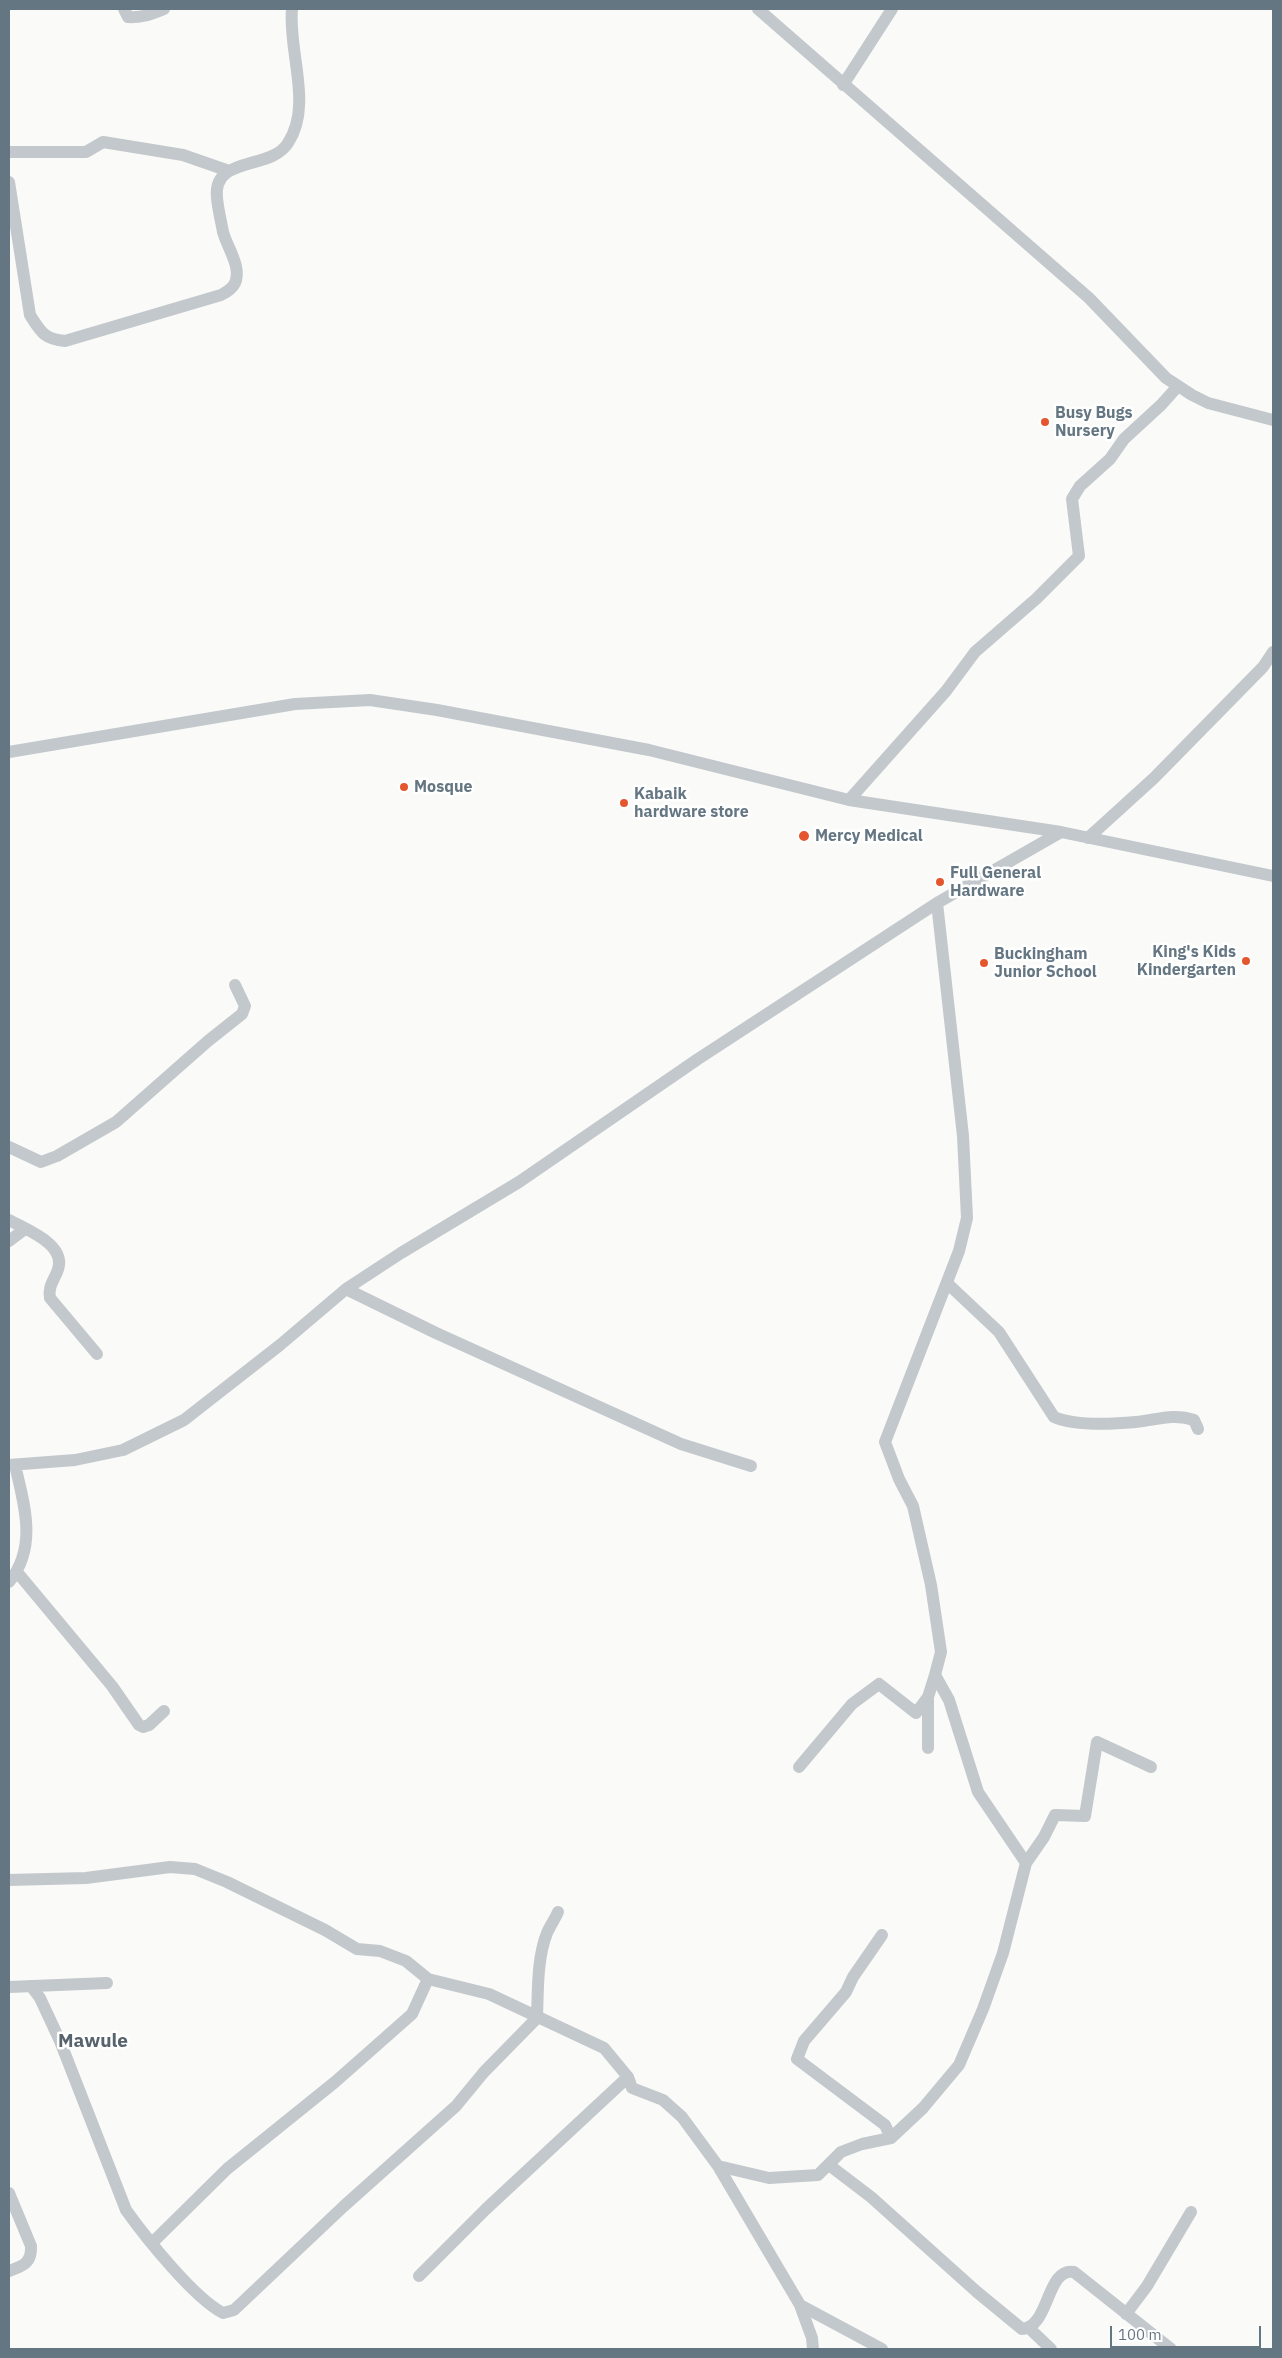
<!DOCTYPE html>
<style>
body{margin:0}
#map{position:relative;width:1282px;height:2358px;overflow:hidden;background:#fafaf8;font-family:"IBM Plex Sans",sans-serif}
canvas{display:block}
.frame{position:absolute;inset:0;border:10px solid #657683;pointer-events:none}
.scale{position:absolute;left:1110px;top:2326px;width:151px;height:22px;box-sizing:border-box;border:2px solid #657683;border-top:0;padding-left:6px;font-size:15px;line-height:18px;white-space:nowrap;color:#657683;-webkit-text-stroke:4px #fff;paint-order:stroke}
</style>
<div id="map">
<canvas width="1282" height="2358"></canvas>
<div class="frame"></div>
<div class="scale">100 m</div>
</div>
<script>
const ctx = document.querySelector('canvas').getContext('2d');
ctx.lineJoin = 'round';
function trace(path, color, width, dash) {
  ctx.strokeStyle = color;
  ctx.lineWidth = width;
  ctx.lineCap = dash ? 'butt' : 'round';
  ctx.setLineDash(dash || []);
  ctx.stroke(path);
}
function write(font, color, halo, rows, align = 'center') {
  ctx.font = font + ' "IBM Plex Sans",sans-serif';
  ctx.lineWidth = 5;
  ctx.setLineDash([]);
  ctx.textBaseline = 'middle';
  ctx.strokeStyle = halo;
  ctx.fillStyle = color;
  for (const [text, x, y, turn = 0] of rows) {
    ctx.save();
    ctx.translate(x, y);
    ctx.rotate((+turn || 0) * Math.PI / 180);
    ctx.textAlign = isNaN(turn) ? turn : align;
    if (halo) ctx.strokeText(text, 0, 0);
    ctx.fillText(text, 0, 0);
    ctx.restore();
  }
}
trace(new Path2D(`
 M 124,9 L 128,17 C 142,18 152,14 164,9
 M 758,9 L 1089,298 L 1166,378 L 1192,395 L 1208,403 L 1273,420
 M 843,85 L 892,9
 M 9,152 L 86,152 L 103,142 L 183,155 L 229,171
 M 9,182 L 30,315 C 41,332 44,339 65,341 L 221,295 C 227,292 232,289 235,283 C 242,267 227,247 223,232 C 221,221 218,209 217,198 C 212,155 271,171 288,143 C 313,105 288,52 292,9
 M 9,752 L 295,704 L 370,700 L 437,710 L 649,750 L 849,800 L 1061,832 L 1273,876
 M 849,800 L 946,691 L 975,652 L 1036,599 L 1079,556 L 1072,499 L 1080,486 L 1110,459 L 1124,439 L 1161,405 L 1178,386
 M 1088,838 L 1154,778 L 1263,667 L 1273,652
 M 9,1147 L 41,1162 L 57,1156 L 116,1122 L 208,1041 L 242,1014 L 245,1006 L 235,985
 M 9,1220 C 27,1230 69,1245 57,1272 C 53,1282 48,1287 50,1298 L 97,1354
 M 9,1241 L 25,1229
 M 947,1283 L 999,1332 L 1054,1417 C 1075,1426 1114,1424 1136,1422 C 1156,1420 1174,1413 1194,1420 L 1198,1429
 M 346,1289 L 436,1333 L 681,1444 L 751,1466
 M 9,1465 L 75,1460 L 123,1450 L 184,1420 L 280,1345 L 346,1289 L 401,1253 L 519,1182 L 698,1059 L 937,903 L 1061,832
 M 17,1572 L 112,1686 L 139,1725 L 143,1727 L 149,1725 L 164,1711
 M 9,1582 C 38,1547 24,1504 15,1465
 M 928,1748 L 928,1697 L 935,1675
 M 799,1767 L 852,1704 L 879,1684 L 916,1713 L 928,1697
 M 1026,1863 L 1044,1837 L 1055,1815 L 1085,1816 L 1097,1742 L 1151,1767
 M 9,1880 L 86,1878 L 170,1867 L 195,1869 L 227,1882 L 325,1930 L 357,1949 L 380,1951 L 406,1961 L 428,1979 L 489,1994 L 604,2048 L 628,2077 L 632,2088 L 663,2100 L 682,2117 L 718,2166 L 800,2305 L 812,2338 L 813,2349
 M 882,1935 L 853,1977 L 846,1992 L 804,2041 L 797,2059 L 885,2125 L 891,2138
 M 31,1986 L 40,1998 L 60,2041 L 126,2210 C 146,2238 194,2298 223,2313 L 234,2310 L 344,2206 L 456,2106 L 484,2072 L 537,2018 C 538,1991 537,1958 547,1933 C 550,1926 555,1919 558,1912
 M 9,1987 L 107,1983
 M 829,2165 L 871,2197 L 977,2292 L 1022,2329 C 1050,2327 1046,2267 1074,2272 L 1171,2349
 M 718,2166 L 769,2178 L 818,2175 L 841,2152 L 862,2144 L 891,2138 L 923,2108 L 959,2065 L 983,2009 L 1003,1953 L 1026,1863 L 978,1792 L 949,1700 L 935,1675 L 941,1652 L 931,1585 L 913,1506 L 899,1479 L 885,1442 L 959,1251 L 967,1218 L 963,1136 L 937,903
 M 9,2193 L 31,2246 C 32,2263 23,2266 9,2271
 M 152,2243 L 227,2169 L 335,2082 L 412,2014 L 428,1979
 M 419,2276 L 486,2209 L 628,2077
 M 800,2305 L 882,2349
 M 1126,2314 L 1147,2286 L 1191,2212
 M 1029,2328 L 1051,2349`), '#c3c8cc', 12);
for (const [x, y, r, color] of [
 [1045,422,5,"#e4572e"],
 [404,787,5,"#e4572e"],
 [624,803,5,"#e4572e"],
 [804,836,6,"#e4572e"],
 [940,882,5,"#e4572e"],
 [1246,961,5,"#e4572e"],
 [984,963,5,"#e4572e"]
]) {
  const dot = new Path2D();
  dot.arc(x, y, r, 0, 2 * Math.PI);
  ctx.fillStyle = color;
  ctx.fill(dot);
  trace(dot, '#fff', 2);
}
write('bold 16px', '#657683', '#fff', [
 ["Busy Bugs",1055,413],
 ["Nursery",1055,431],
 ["Mosque",414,787],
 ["Kabaik",634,794],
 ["hardware store",634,812],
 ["Mercy Medical",815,836],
 ["Full General",950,873],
 ["Hardware",950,891],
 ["King's Kids",1236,952,"right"],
 ["Kindergarten",1236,970,"right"],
 ["Buckingham",994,954],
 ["Junior School",994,972]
], 'left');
write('bold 19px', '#57646e', '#fff', [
 ["Mawule",93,2042]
]);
</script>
